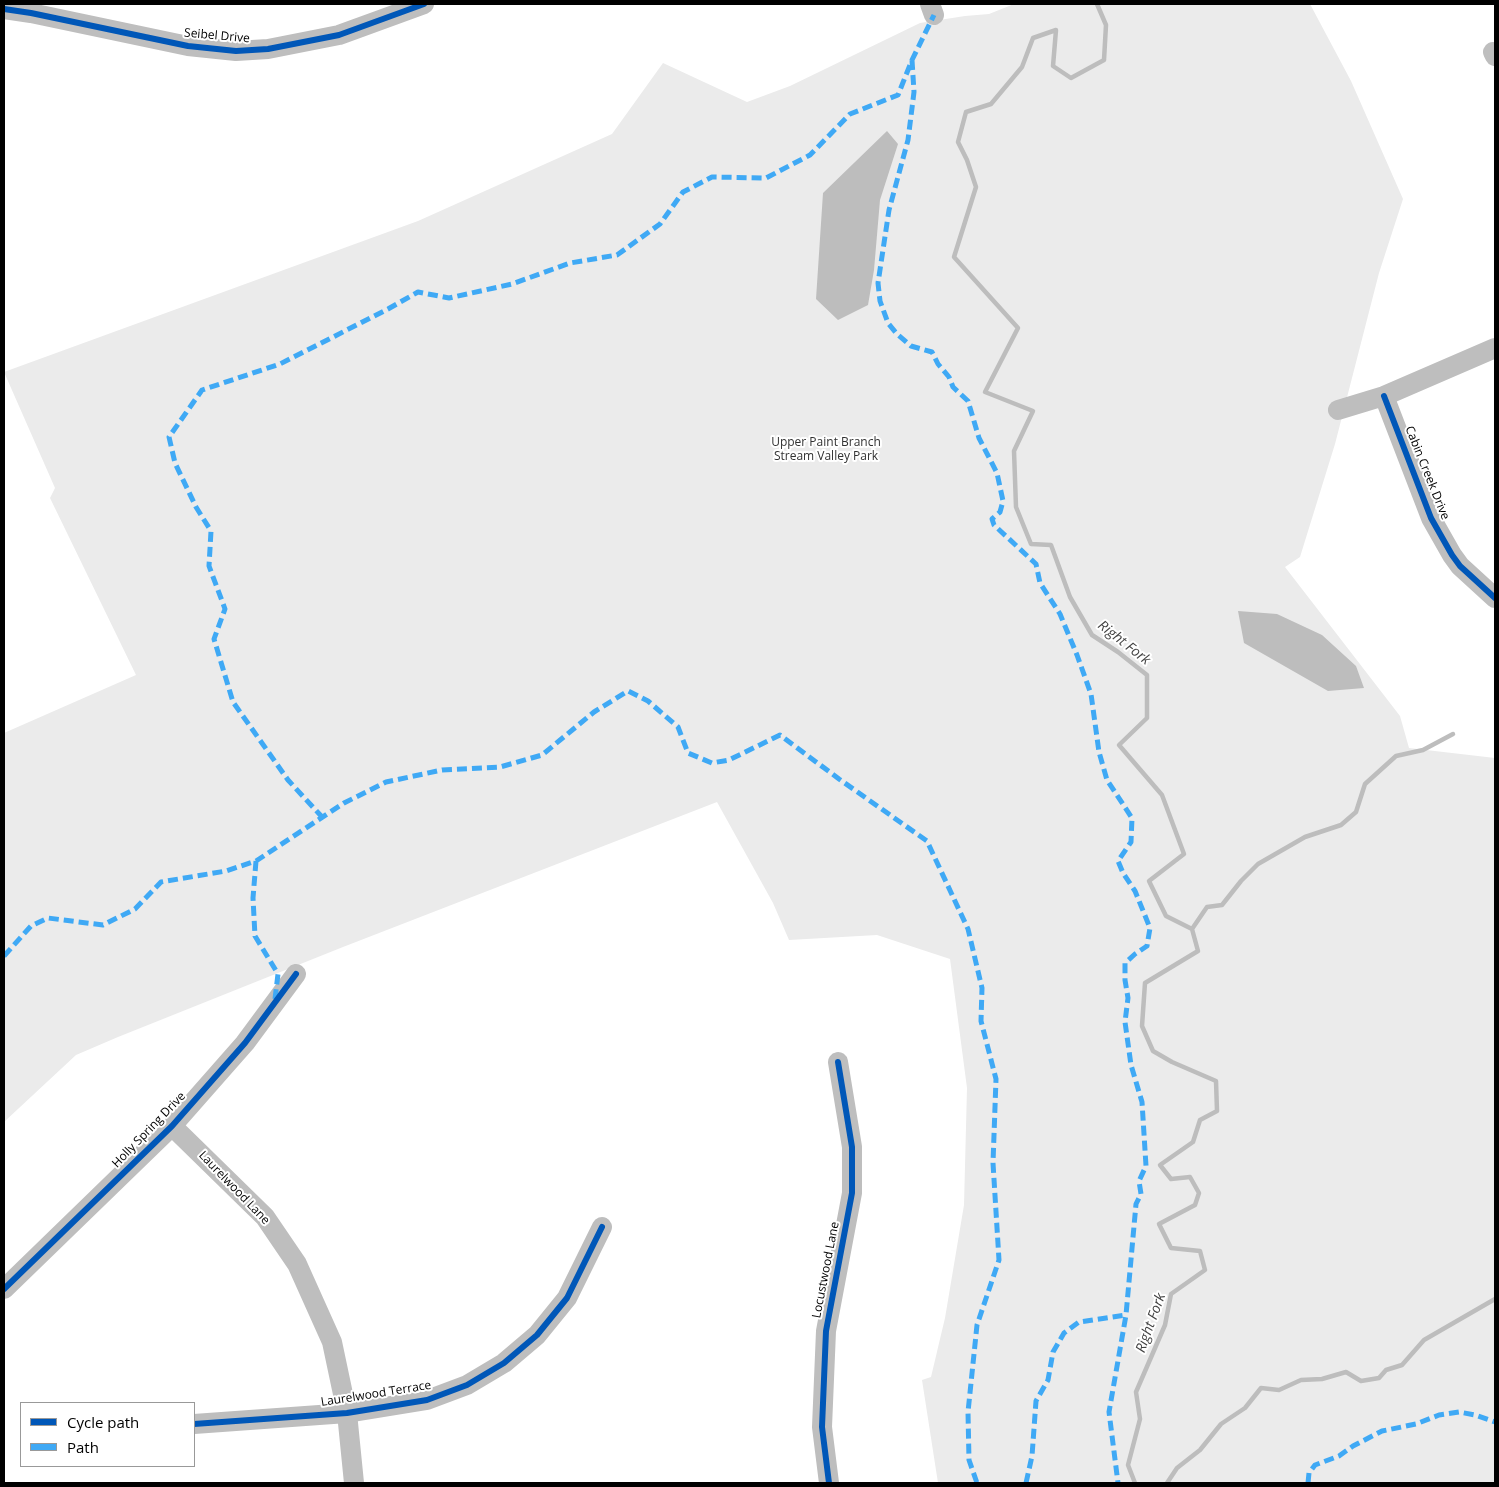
<!DOCTYPE html>
<style>
body{margin:0}
#map{position:relative;width:1499px;height:1487px;overflow:hidden;background:#fff;font-family:"Open Sans",sans-serif}
canvas{display:block}
.frame{position:absolute;inset:0;border:5px solid #000;pointer-events:none}
.legend{position:absolute;left:20px;top:1402px;width:175px;height:65px;box-sizing:border-box;background:#fff;border:1px solid #999;margin:0;padding:6px 9px;list-style:none;font-size:15px;color:#000}
.legend li{display:flex;align-items:center;gap:10px;height:25px}
.legend b{width:25px;border:1px solid #999}
</style>
<div id="map">
<canvas width="1499" height="1487"></canvas>
<div class="frame"></div>
<ul class="legend">
<li><b style="height:6px;background:#0057b8"></b>Cycle path</li>
<li><b style="height:6px;background:#3fa9f5"></b>Path</li>
</ul>
</div>
<script>
const ctx = document.querySelector('canvas').getContext('2d');
ctx.lineJoin = 'round';
function fill(path, color) {
  ctx.fillStyle = color;
  ctx.fill(path, 'evenodd');
}
function trace(path, color, width, dash) {
  ctx.strokeStyle = color;
  ctx.lineWidth = width;
  ctx.lineCap = dash ? 'butt' : 'round';
  ctx.setLineDash(dash || []);
  ctx.stroke(path);
}
function write(font, color, halo, rows, align = 'center') {
  ctx.font = font + ' "Open Sans",sans-serif';
  ctx.lineWidth = 4;
  ctx.setLineDash([]);
  ctx.textBaseline = 'middle';
  ctx.strokeStyle = halo;
  ctx.fillStyle = color;
  for (const [text, x, y, turn = 0] of rows) {
    ctx.save();
    ctx.translate(x, y);
    ctx.rotate((+turn || 0) * Math.PI / 180);
    ctx.textAlign = isNaN(turn) ? turn : align;
    if (halo) ctx.strokeText(text, 0, 0);
    ctx.fillText(text, 0, 0);
    ctx.restore();
  }
}
fill(new Path2D(`
 M 1014,4 L 1310,4 L 1351,81 L 1403,199 L 1379,273 L 1335,444 L 1300,557 L 1285,567 L 1400,716 L 1409,748 L 1495,758 L 1495,1483 L 938,1483 L 922,1380 L 931,1377 L 945,1318 L 964,1205 L 967,1088 L 950,959 L 877,935 L 789,940 L 773,903 L 717,802 L 343,947 L 118,1037 L 76,1055 L 4,1122 L 4,733 L 136,675 L 50,498 L 55,488 L 4,372 L 418,221 L 612,134 L 663,63 L 747,102 L 790,86 L 920,23 L 965,16 L 989,14 Z`), '#ebebeb');
fill(new Path2D(`
 M 887,131 L 898,144 L 880,200 L 874,270 L 868,305 L 838,320 L 816,299 L 823,193 Z
 M 1238,611 L 1277,614 L 1322,635 L 1356,666 L 1364,688 L 1328,691 L 1244,643 Z`), '#bdbdbd');
trace(new Path2D(`
 M 1097,4 L 1106,25 L 1104,60 L 1071,78 L 1053,66 L 1056,30 L 1033,38 L 1022,67 L 991,104 L 966,112 L 958,142 L 967,160 L 976,187 L 954,257 L 1018,328 L 985,392 L 1033,411 L 1014,451 L 1016,507 L 1031,544 L 1051,545 L 1070,597 L 1092,635 L 1118,652 L 1147,675 L 1147,718 L 1119,745 L 1162,795 L 1184,854 L 1149,881 L 1166,916 L 1192,929 L 1198,951 L 1145,983 L 1142,1026 L 1153,1051 L 1172,1062 L 1216,1081 L 1217,1111 L 1200,1120 L 1193,1142 L 1160,1165 L 1171,1179 L 1190,1177 L 1199,1193 L 1195,1205 L 1159,1224 L 1171,1248 L 1200,1251 L 1205,1270 L 1171,1294 L 1165,1325 L 1136,1392 L 1140,1419 L 1128,1465 L 1135,1483
 M 1192,929 L 1207,907 L 1222,905 L 1241,881 L 1258,864 L 1305,837 L 1341,825 L 1356,812 L 1365,784 L 1396,756 L 1423,750 L 1453,734
 M 1167,1483 L 1177,1468 L 1200,1450 L 1221,1424 L 1245,1408 L 1261,1388 L 1279,1390 L 1301,1380 L 1322,1379 L 1346,1372 L 1361,1381 L 1379,1378 L 1386,1370 L 1402,1365 L 1424,1340 L 1495,1299`), '#bdbdbd', 4.5);
trace(new Path2D(`
 M 930,4 L 934,15
 M 4,9 L 31,13 L 188,46 L 236,51 L 268,49 L 339,35 L 424,4
 M 1493,52 L 1495,56
 M 1384,396 L 1431,518 L 1452,555 L 1460,566 L 1495,598
 M 1338,410 L 1384,396 L 1495,348
 M 172,1126 L 265,1217 L 297,1264 L 332,1342 L 347,1413 L 354,1483
 M 4,1289 L 172,1126 L 245,1043 L 296,974
 M 194,1424 L 347,1413 L 427,1400 L 467,1385 L 504,1363 L 537,1335 L 567,1298 L 602,1227
 M 829,1483 L 822,1427 L 826,1331 L 852,1193 L 852,1147 L 838,1062`), '#bebebe', 20);
trace(new Path2D(`
 M 912,60 L 914,92 L 908,140 L 889,210 L 878,283 L 880,301 L 888,323 L 897,334 L 911,346 L 932,352 L 938,364 L 949,377 L 953,387 L 968,401 L 979,438 L 997,473 L 1003,501 L 1000,512 L 992,519 L 994,525 L 1036,564 L 1040,583 L 1060,614 L 1077,655 L 1091,694 L 1099,752 L 1107,780 L 1132,818 L 1131,842 L 1118,861 L 1123,873 L 1135,891 L 1150,928 L 1147,946 L 1135,954 L 1125,963 L 1125,980 L 1128,998 L 1125,1022 L 1131,1065 L 1142,1102 L 1146,1166 L 1139,1181 L 1141,1194 L 1136,1204 L 1126,1315 L 1109,1412 L 1118,1483
 M 323,818 L 288,780 L 233,702 L 214,639 L 225,609 L 209,566 L 211,531 L 196,507 L 175,463 L 169,437 L 202,390 L 280,364 L 388,309 L 418,292 L 449,298 L 512,284 L 570,263 L 617,255 L 660,224 L 683,192 L 712,177 L 766,178 L 810,155 L 850,114 L 898,95 L 912,60 L 934,15
 M 256,861 L 253,898 L 255,936 L 278,974 L 275,999
 M 4,956 L 31,926 L 48,918 L 103,925 L 135,909 L 161,882 L 226,871 L 256,861 L 344,803 L 386,782 L 442,770 L 500,767 L 542,755 L 594,712 L 628,691 L 648,701 L 678,727 L 688,753 L 712,763 L 729,760 L 780,735 L 839,779 L 927,841 L 968,929 L 982,988 L 981,1021 L 996,1079 L 993,1163 L 999,1260 L 977,1325 L 968,1412 L 969,1460 L 977,1483
 M 1026,1483 L 1032,1456 L 1036,1401 L 1048,1380 L 1053,1352 L 1064,1333 L 1079,1322 L 1126,1315
 M 1308,1483 L 1309,1473 L 1315,1465 L 1339,1456 L 1353,1446 L 1382,1431 L 1416,1424 L 1439,1415 L 1459,1412 L 1475,1415 L 1495,1422`), '#3fa9f5', 5, [10, 5]);
trace(new Path2D(`
 M 4,9 L 31,13 L 188,46 L 236,51 L 268,49 L 339,35 L 424,4
 M 1384,396 L 1431,518 L 1452,555 L 1460,566 L 1495,598
 M 4,1289 L 172,1126 L 245,1043 L 296,974
 M 194,1424 L 347,1413 L 427,1400 L 467,1385 L 504,1363 L 537,1335 L 567,1298 L 602,1227
 M 829,1483 L 822,1427 L 826,1331 L 852,1193 L 852,1147 L 838,1062`), '#0057b8', 6);
write('12px', '#000', '#fff', [
 ["Seibel Drive",217,36,5],
 ["Cabin Creek Drive",1427,473,68],
 ["Holly Spring Drive",149,1130,-46],
 ["Laurelwood Lane",234,1188,46],
 ["Locustwood Lane",826,1270,-79],
 ["Laurelwood Terrace",376,1394,-9]
]);
write('12px', '#313131', '#fff', [
 ["Upper Paint Branch",826,443],
 ["Stream Valley Park",826,457]
]);
write('italic 14px', '#424242', '#fff', [
 ["Right Fork",1124,643,38],
 ["Right Fork",1151,1323,-70]
]);
</script>
